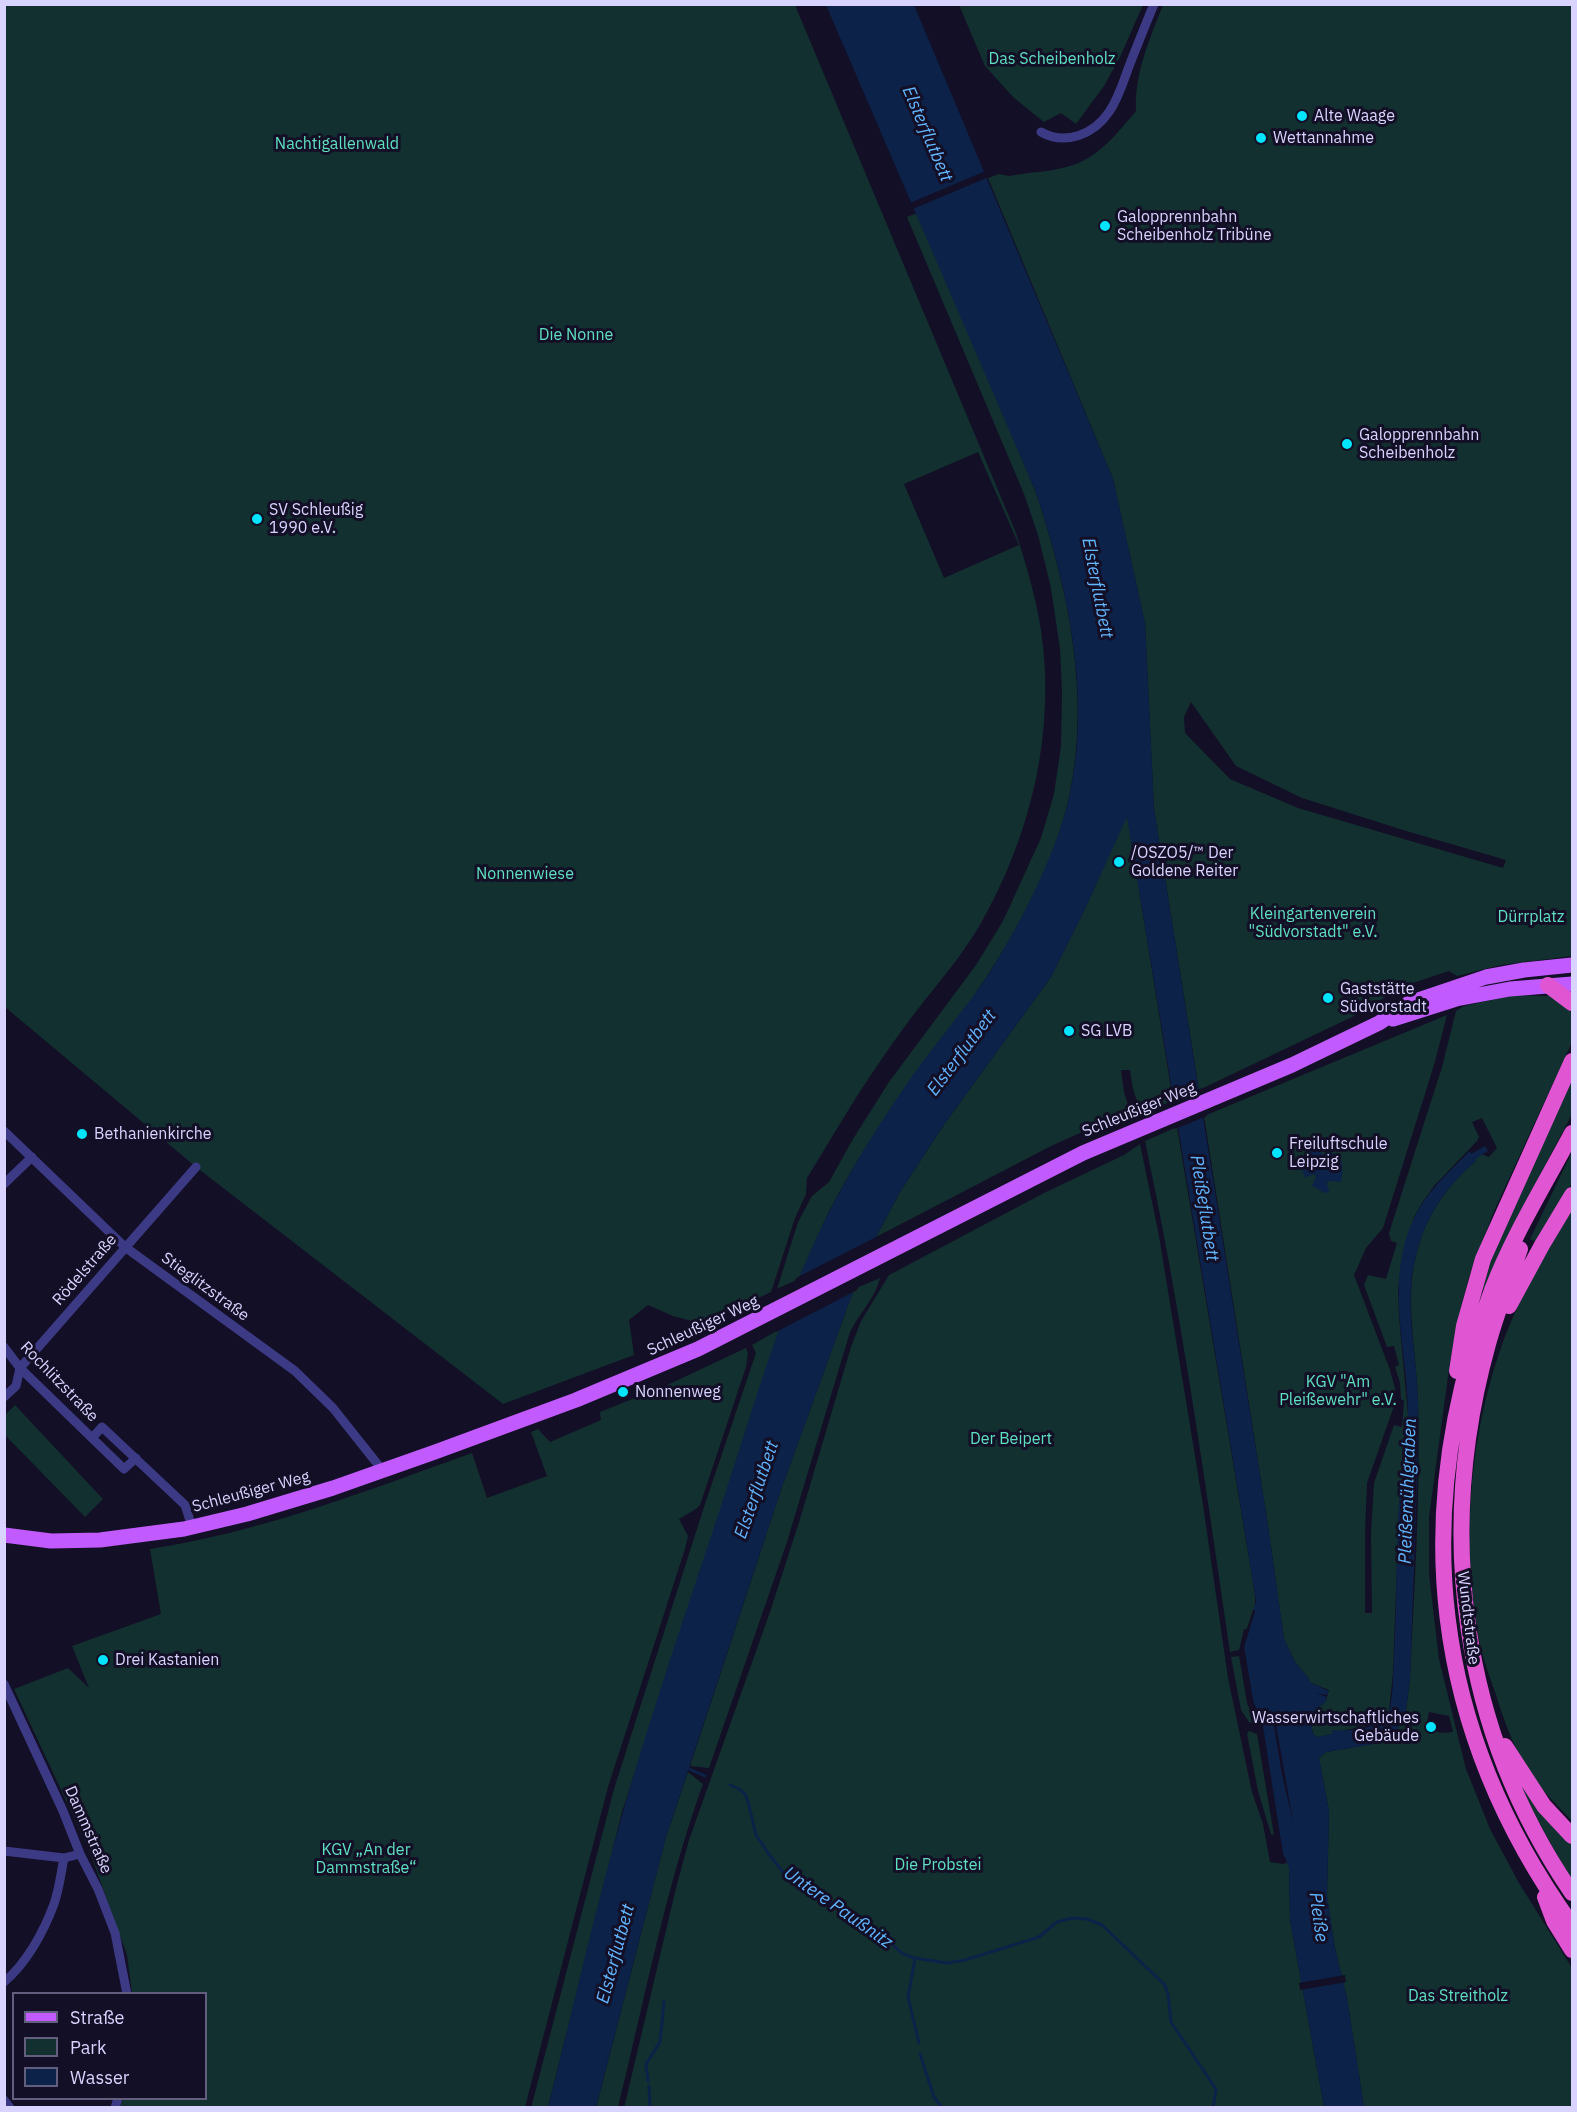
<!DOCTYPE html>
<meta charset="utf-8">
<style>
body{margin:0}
#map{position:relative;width:1577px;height:2112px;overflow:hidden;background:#130f26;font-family:"IBM Plex Sans",sans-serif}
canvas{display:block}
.frame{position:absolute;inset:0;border:6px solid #d9d4ff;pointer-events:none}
.legend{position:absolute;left:12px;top:1992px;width:195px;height:108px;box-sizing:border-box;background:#130f26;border:2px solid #625e7d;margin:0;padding:8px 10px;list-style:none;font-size:18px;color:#d9d4ff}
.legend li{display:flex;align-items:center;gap:12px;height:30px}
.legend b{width:30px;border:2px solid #625e7d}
</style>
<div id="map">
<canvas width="1577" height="2112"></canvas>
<div class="frame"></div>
<ul class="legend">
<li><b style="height:8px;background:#c25bff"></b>Straße</li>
<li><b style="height:16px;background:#12302f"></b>Park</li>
<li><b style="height:16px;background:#0c2248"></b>Wasser</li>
</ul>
</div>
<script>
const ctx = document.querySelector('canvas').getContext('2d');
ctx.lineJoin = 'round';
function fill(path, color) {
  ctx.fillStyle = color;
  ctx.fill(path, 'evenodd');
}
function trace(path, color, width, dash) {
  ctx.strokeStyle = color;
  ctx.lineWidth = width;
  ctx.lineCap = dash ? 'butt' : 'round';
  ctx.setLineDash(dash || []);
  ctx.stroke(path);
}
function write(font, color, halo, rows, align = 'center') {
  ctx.font = font + ' "IBM Plex Sans",sans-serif';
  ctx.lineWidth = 6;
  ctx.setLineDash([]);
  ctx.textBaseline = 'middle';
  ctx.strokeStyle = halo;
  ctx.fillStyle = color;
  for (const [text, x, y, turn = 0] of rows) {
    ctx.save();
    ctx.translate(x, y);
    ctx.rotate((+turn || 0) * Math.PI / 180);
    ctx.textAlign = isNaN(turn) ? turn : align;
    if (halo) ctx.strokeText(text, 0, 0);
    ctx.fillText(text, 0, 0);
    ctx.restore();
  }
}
fill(new Path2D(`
 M 4,5 L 795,5 L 1016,533 C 1026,565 1036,597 1041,630 C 1056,731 1031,835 981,923 C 965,951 945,975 925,1000 C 908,1021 892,1044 877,1066 C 852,1102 830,1141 807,1178 L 806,1194 L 795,1218 L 771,1292 L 703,1324 L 673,1316 L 648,1305 L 629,1320 L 634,1355 L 503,1404 L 196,1167 L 5,1007 ZM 978,452 L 1019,545 L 944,578 L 904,484 Z
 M 959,5 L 1143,5 L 1120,57 L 1104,86 L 1076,124 L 1061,113 L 1044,122 L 1014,98 L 985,66 Z
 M 1163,5 L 1572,5 L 1572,956 L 1501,965 L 1457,976 L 1449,971 L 1404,986 L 1352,1017 L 1199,1090 L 1154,809 L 1145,623 L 1113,479 L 988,178 L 999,174 L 1009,176 C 1029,172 1054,172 1073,165 C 1100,156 1118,132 1136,111 C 1134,74 1150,38 1163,5 ZM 1191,702 L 1236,766 L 1302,798 L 1403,830 L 1506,860 L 1503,868 L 1298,808 L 1230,779 L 1185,733 L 1184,717 Z
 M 917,213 L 1035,490 C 1068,588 1091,694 1069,797 C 1057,854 1021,924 989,973 C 950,1033 903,1087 866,1147 C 851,1171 836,1197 824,1222 C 819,1233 807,1269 801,1276 C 796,1282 783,1285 777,1289 L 798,1222 L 812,1196 L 829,1182 L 853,1139 L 889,1082 L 976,965 L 1003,921 L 1041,838 L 1054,794 L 1061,746 L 1062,692 L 1060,649 L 1051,588 L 1038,535 L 1024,494 L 907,217 Z
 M 1127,815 L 1173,1101 L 1141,1113 L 1133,1089 L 1130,1070 L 1121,1070 L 1124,1092 L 1130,1111 L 1053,1145 L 876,1237 L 900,1192 L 943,1126 L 1051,977 L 1084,911 Z
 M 1515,995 C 1530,995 1543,997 1557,995 L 1572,1013 L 1572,1042 L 1494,1211 L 1469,1277 L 1459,1314 L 1450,1362 L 1429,1517 L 1429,1574 L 1439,1659 L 1466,1769 L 1490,1829 L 1519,1883 L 1572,1968 L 1572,2107 L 1364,2107 L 1347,1998 L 1335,1948 L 1327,1896 L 1329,1811 L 1319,1758 L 1326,1752 L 1379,1743 L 1394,1734 L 1405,1717 L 1410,1680 C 1414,1588 1421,1494 1418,1401 C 1417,1355 1405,1306 1415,1260 C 1424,1219 1444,1188 1476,1161 L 1475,1159 L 1482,1154 L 1489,1157 L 1497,1148 L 1482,1118 L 1472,1122 L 1479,1137 L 1477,1141 L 1434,1186 L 1422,1203 L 1414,1217 L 1402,1259 L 1398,1289 L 1399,1317 L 1408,1415 L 1399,1506 L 1393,1673 L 1389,1711 L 1378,1724 L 1340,1731 L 1333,1730 L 1332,1734 L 1317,1737 L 1313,1734 L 1310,1715 L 1326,1701 L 1329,1690 L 1311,1683 L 1307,1676 L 1295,1662 L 1284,1639 L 1267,1519 L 1204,1116 L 1447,1015 L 1434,1065 L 1383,1228 L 1366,1248 L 1354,1275 L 1390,1370 L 1396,1392 L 1394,1406 L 1367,1483 L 1365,1532 L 1365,1613 L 1372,1613 L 1371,1533 L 1374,1483 L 1394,1425 L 1402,1427 L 1404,1401 L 1401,1399 L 1400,1383 L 1395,1367 L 1399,1365 L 1394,1346 L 1387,1347 L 1364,1285 L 1368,1275 L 1386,1279 L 1397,1243 L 1391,1241 L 1389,1233 L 1442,1067 L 1456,1011 L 1464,1006 ZM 1429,1712 L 1449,1716 L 1453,1732 L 1442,1733 L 1426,1729 Z
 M 1572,1069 L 1572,1114 L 1513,1226 L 1486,1290 L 1478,1287 Z
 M 1177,1127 L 1255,1594 L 1255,1607 L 1247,1629 L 1244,1629 L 1239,1650 L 1230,1652 C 1205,1481 1181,1310 1145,1141 Z
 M 1140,1144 L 1159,1236 L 1203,1505 L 1228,1678 L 1252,1792 L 1263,1824 L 1270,1862 L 1283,1864 L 1287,1862 L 1289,1867 L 1290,1920 L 1324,2107 L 624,2108 L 676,1888 L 689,1840 L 770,1612 L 800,1519 L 851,1347 L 861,1321 L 889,1275 L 1044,1193 L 1124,1155 Z
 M 1572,1152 L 1572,1183 L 1537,1242 L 1530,1239 Z
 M 1572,1205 L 1572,1821 C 1557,1805 1540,1789 1528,1770 C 1513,1746 1504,1721 1496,1695 C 1489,1675 1481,1654 1478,1634 C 1461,1536 1470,1432 1504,1339 C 1522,1292 1548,1249 1572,1205 Z
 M 880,1278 C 876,1297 859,1314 850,1332 L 787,1542 L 709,1768 L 690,1766 L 781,1490 L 854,1289 Z
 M 780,1329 L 622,1812 L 548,2107 L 531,2108 L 614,1789 L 703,1510 L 756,1353 L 752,1345 Z
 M 746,1348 L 748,1353 L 746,1367 L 700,1505 L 696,1509 L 679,1519 L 688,1536 L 685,1549 L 608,1787 L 525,2107 L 120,2107 L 123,2099 L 206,2098 L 206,1994 L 132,1993 L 127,1955 L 89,1850 L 14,1689 L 68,1668 L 89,1688 L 72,1646 L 161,1614 L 150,1549 C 261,1532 366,1491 472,1453 L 487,1498 L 547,1476 L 531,1432 L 538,1429 L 550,1442 L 601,1420 L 600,1412 L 665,1386 Z
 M 15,1405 L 103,1499 L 85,1517 L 5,1435 L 5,1415 Z
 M 1239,1656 L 1247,1703 L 1255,1724 L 1249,1722 L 1241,1710 L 1231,1657 Z
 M 1249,1731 L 1257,1734 L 1274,1835 L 1271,1834 L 1258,1791 L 1247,1734 Z
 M 1512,1767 L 1572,1841 L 1572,1881 L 1532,1810 Z
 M 688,1772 L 703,1784 C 665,1889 645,1999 618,2107 L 596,2108 L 666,1837 Z`), '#12302f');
fill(new Path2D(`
 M 826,5 L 914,5 L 1113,479 L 1145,623 L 1154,809 L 1267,1519 L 1284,1639 L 1295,1662 L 1307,1676 L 1311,1683 L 1329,1691 L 1327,1695 L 1316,1693 L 1327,1697 L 1326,1701 L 1310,1715 L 1313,1734 L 1317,1737 L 1332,1734 L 1333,1730 C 1348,1732 1379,1729 1388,1714 C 1394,1705 1394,1647 1395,1633 C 1397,1591 1396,1548 1399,1506 C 1401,1475 1407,1445 1408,1415 C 1408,1363 1393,1313 1401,1261 C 1410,1208 1433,1187 1470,1151 L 1471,1154 L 1485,1146 L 1488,1151 L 1475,1159 L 1476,1161 C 1444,1188 1424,1219 1415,1260 C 1404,1305 1417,1355 1418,1401 C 1419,1438 1417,1475 1416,1511 C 1414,1568 1412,1624 1410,1680 L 1405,1717 L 1394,1734 L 1379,1743 L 1326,1752 L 1319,1758 L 1329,1811 L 1327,1896 L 1335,1948 L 1347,1998 L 1364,2107 L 1324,2107 L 1290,1920 L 1289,1867 L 1283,1854 L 1262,1720 L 1253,1701 L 1244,1647 L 1255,1611 L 1253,1610 L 1256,1602 L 1255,1594 L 1127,817 L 1084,911 L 1051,977 L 943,1126 L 900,1192 L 876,1237 L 854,1289 L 781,1490 L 666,1837 L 596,2107 L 548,2108 C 573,2009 595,1909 623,1812 C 653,1706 690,1601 724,1497 C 755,1403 782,1306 826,1218 C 848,1175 874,1131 902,1091 C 929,1050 963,1013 990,972 C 1021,923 1056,854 1069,798 C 1092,696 1068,587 1035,490 ZM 1272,1713 L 1274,1713 L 1293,1821 L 1282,1775 Z
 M 1318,1150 L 1322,1154 C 1326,1154 1329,1153 1332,1153 C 1345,1155 1343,1173 1341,1182 L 1329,1181 L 1327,1183 L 1329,1192 L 1325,1193 L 1312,1186 L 1316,1177 L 1314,1174 L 1305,1178 L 1302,1170 L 1304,1168 L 1306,1158 L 1310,1151 Z`), '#0c2248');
fill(new Path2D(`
 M 988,170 L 991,176 L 913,209 L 910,203 Z
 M 1202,1088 L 1207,1116 L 1175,1129 L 1170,1101 Z
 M 880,1235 L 857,1290 L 776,1332 L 796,1278 Z
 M 1253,1610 L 1255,1610 L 1244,1647 L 1253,1701 L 1250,1702 L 1241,1647 Z
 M 1273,1797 L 1283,1854 L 1287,1862 L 1285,1864 L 1280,1854 L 1270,1798 Z
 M 1345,1975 L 1346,1982 L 1300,1990 L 1299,1983 Z`), '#130f26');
trace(new Path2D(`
 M 687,1768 L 705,1776
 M 730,1785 L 739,1789 L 745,1794 L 748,1802 L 756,1835 L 768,1853 L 782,1871 L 886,1939 L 903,1954 L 915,1958 L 947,1963 L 965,1960 L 1039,1937 L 1057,1922 L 1072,1918 L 1087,1919 L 1102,1925 L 1165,1985 L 1168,1994 L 1171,2022 L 1216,2089 L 1213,2108
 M 915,1959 L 908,1997 L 919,2043
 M 920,2054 L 934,2097 L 942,2108
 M 648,2081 L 646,2064 L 660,2042 L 664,2001
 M 649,2086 L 650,2108`), '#0c2248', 3);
trace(new Path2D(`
 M 1041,132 C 1066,146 1094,134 1109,112 C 1118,99 1123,83 1128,69 C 1136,48 1145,26 1154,4
 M 4,1131 L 125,1247 L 295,1371 L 333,1408 L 383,1471
 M 4,1184 L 32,1157
 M 4,1347 L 20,1368 L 92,1438
 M 4,1397 L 16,1386 L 20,1368 L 196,1167
 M 136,1458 L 124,1469 L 92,1438 L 102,1427 L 185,1505 L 192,1527
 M 4,1684 L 63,1811 L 80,1854 L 98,1889 L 115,1933 L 127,1994
 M 4,1851 L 64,1858 L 80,1854
 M 4,1982 C 27,1963 44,1931 54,1904 C 59,1890 61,1873 64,1858
 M 4,2100 L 10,2108
 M 115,2108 L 118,2098`), '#3d3a85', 9);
trace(new Path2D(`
 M 1393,1019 L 1456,999 L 1510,989 L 1572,984
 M 4,1535 L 51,1541 L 100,1540 L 184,1529 L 247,1514 L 333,1488 L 435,1452 L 576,1400 L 698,1349 L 1083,1153 L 1292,1065 L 1379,1023 L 1409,1003 L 1486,977 L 1524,970 L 1572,965`), '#c25bff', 15);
trace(new Path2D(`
 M 1548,985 L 1572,1003
 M 1572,1133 C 1545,1184 1513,1235 1492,1290 C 1408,1514 1431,1729 1572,1925
 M 1520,1249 C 1509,1281 1497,1312 1488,1344 C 1435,1533 1461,1731 1572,1893
 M 1509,1306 L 1542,1245 L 1572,1195
 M 1457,1371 L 1464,1326 L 1483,1259 L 1572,1061
 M 1505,1746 L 1544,1806 L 1572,1836
 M 1545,1897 L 1554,1921 L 1572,1950`), '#e055d1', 16);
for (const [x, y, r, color] of [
 [1302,116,6,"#00e5ff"],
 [1261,138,6,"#00e5ff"],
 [1105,226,6,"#00e5ff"],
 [1347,444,6,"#00e5ff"],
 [257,519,6,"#00e5ff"],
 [1119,862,6,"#00e5ff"],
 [1328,998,6,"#00e5ff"],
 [1069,1031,6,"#00e5ff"],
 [82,1134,6,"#00e5ff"],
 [1277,1153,6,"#00e5ff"],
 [623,1392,6,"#00e5ff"],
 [103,1660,6,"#00e5ff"],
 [1431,1727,6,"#00e5ff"]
]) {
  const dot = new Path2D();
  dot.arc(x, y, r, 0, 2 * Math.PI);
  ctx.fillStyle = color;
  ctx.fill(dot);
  trace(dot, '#130f26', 2);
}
write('16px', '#5fe0c0', '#130f26', [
 ["Das Scheibenholz",1052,59],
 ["Nachtigallenwald",337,144],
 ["Die Nonne",576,335],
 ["Nonnenwiese",525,874],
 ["Kleingartenverein",1313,914],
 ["\"Südvorstadt\" e.V.",1313,932],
 ["Dürrplatz",1531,917],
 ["KGV \"Am",1338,1382],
 ["Pleißewehr\" e.V.",1338,1400],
 ["Der Beipert",1011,1439],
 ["KGV „An der",366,1850],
 ["Dammstraße“",366,1868],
 ["Die Probstei",938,1865],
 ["Das Streitholz",1458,1996]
]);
write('16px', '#d9d4ff', '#130f26', [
 ["Alte Waage",1314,116],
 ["Wettannahme",1273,138],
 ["Galopprennbahn",1117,217],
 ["Scheibenholz Tribüne",1117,235],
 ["Galopprennbahn",1359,435],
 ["Scheibenholz",1359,453],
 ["SV Schleußig",269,510],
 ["1990 e.V.",269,528],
 ["/OSZO5/™ Der",1131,853],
 ["Goldene Reiter",1131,871],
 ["Gaststätte",1340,989],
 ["Südvorstadt",1340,1007],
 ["SG LVB",1081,1031],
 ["Bethanienkirche",94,1134],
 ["Freiluftschule",1289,1144],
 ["Leipzig",1289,1162],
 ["Nonnenweg",635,1392],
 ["Drei Kastanien",115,1660],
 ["Wasserwirtschaftliches",1419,1718,"right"],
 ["Gebäude",1419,1736,"right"]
], 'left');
write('16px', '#d9d4ff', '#130f26', [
 ["Schleußiger Weg",1139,1110,-22],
 ["Rödelstraße",85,1270,-49],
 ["Stieglitzstraße",205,1287,36],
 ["Schleußiger Weg",703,1326,-25],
 ["Rochlitzstraße",59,1382,46],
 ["Schleußiger Weg",251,1492,-15],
 ["Wundtstraße",1468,1618,83],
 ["Dammstraße",88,1830,66]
]);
write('italic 18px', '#62b6ff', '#130f26', [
 ["Elsterflutbett",927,134,67],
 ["Elsterflutbett",1097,588,79],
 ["Elsterflutbett",962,1053,-53],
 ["Pleißeflutbett",1204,1208,81],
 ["Elsterflutbett",757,1490,-71],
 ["Pleißemühlgraben",1408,1491,-88],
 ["Untere Paußnitz",838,1908,35],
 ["Pleiße",1318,1917,82],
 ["Elsterflutbett",616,1954,-75]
]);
</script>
